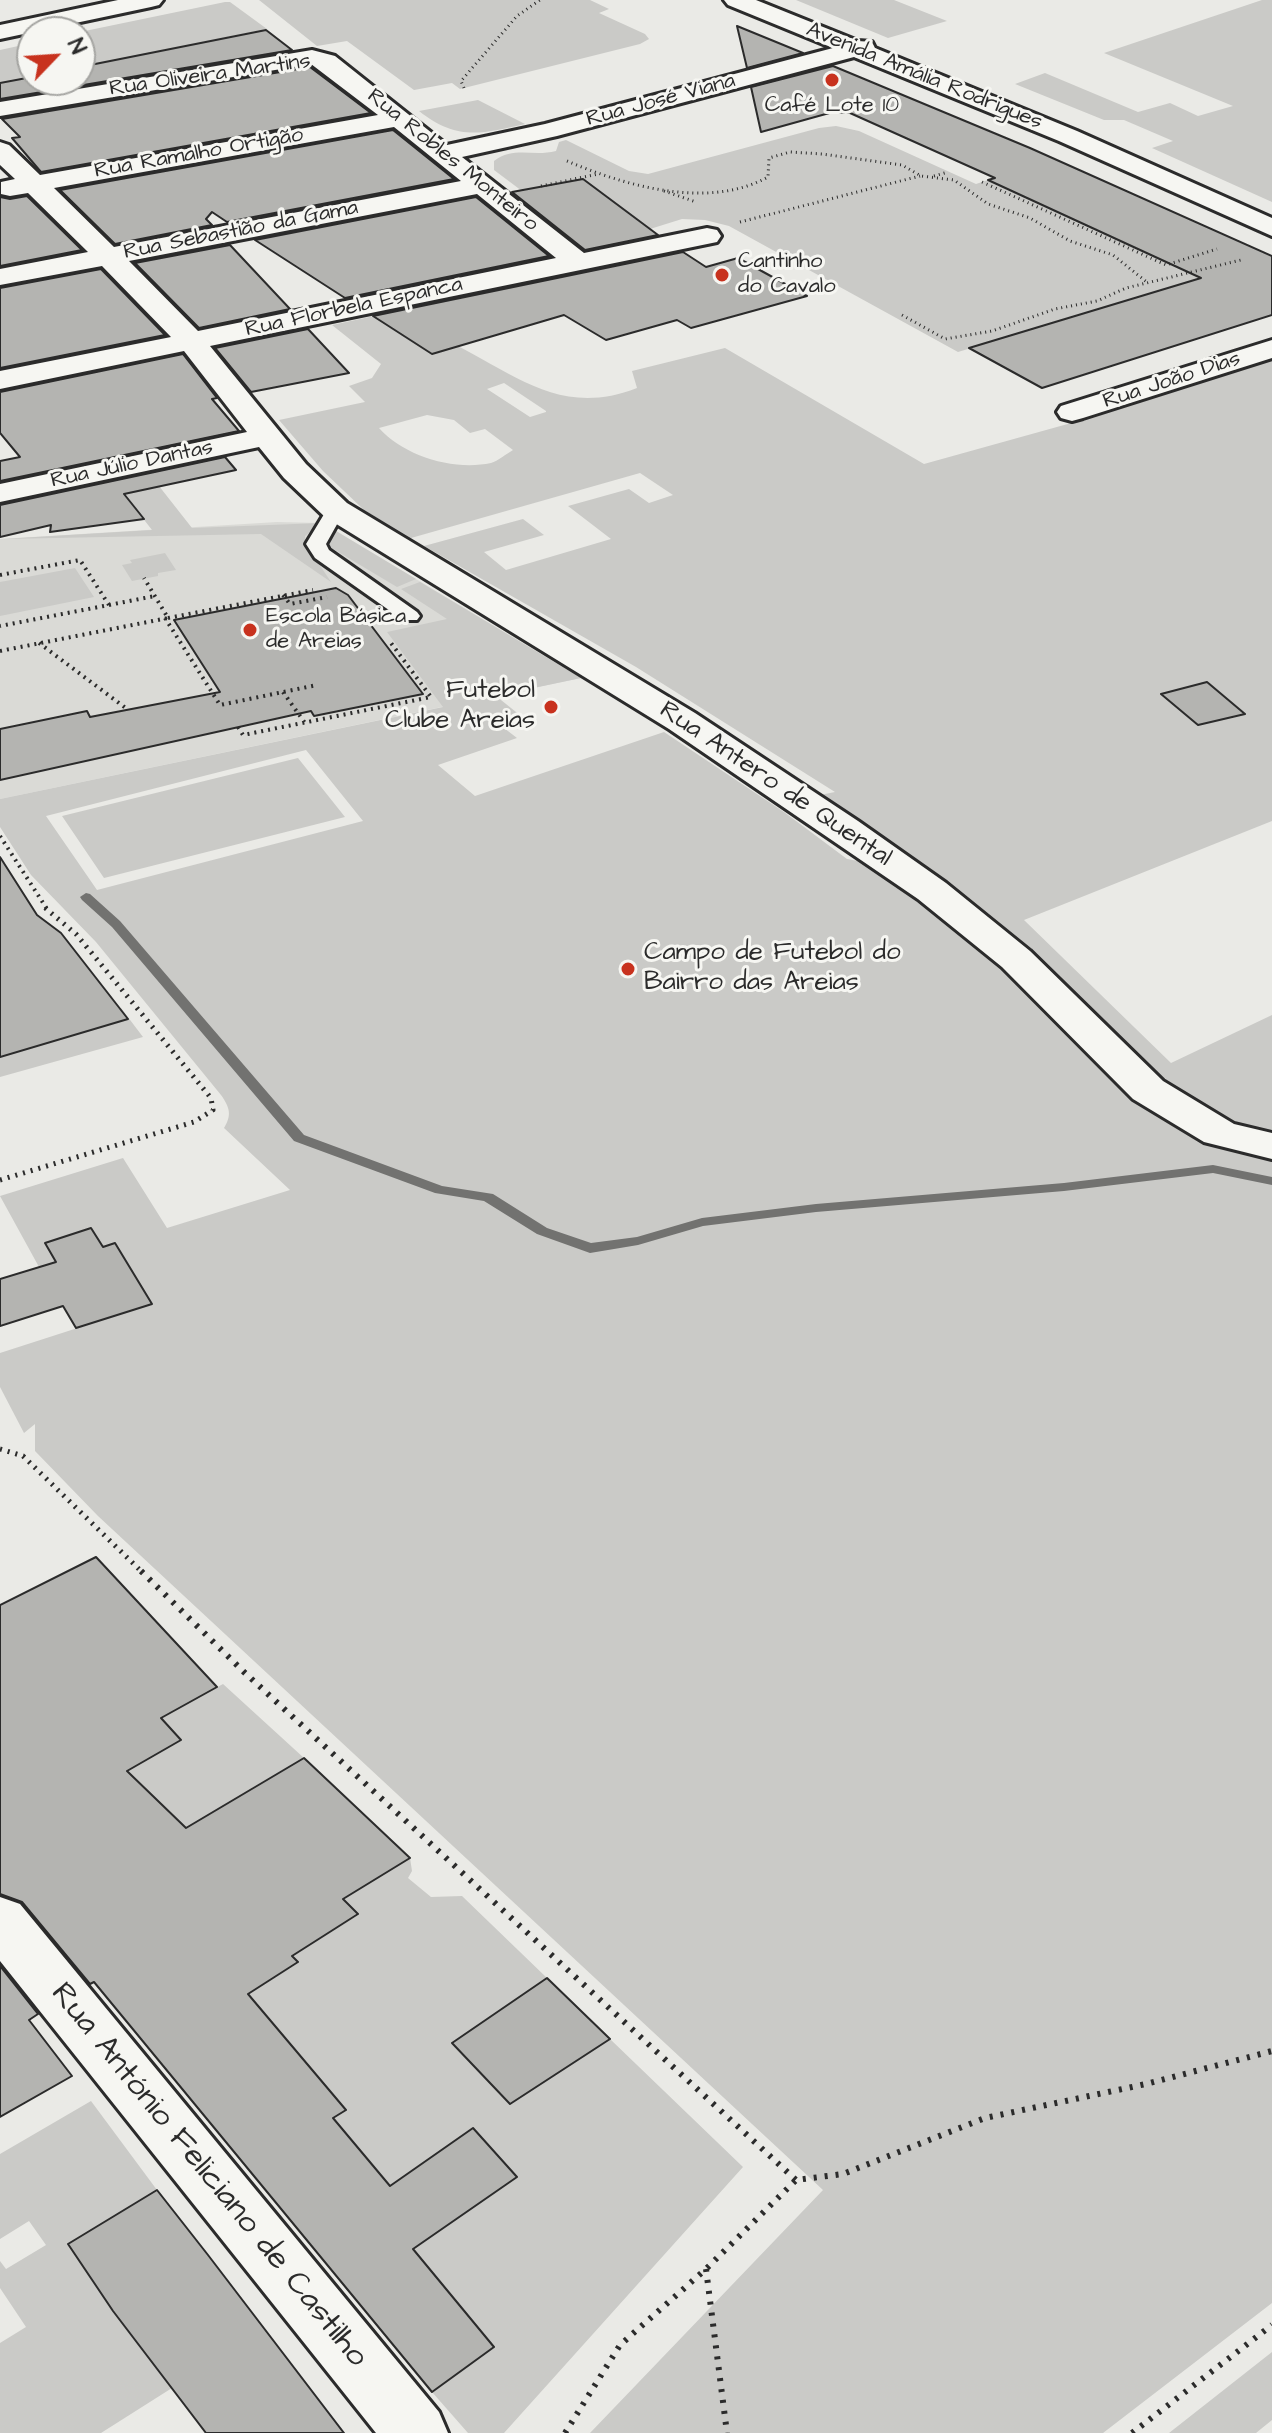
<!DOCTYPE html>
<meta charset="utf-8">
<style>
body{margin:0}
#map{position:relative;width:1272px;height:2433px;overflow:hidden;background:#eaeae6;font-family:"Architects Daughter",sans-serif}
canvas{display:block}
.north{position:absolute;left:16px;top:16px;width:80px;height:80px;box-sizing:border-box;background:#f6f6f2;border:2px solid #a5a5a2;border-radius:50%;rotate:65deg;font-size:22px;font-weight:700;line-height:32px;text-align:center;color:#2b2b2b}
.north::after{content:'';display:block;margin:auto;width:28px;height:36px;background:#c8321e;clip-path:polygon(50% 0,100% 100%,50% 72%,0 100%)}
</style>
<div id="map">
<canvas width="1272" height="2433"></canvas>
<div class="north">N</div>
</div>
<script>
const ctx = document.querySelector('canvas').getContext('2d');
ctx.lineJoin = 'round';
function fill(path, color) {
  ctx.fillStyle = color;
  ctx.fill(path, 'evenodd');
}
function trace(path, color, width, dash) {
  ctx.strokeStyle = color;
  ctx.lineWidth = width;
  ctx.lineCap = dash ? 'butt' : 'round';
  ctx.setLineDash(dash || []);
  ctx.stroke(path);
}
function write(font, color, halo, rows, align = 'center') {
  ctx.font = font + ' "Architects Daughter",sans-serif';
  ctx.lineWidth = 6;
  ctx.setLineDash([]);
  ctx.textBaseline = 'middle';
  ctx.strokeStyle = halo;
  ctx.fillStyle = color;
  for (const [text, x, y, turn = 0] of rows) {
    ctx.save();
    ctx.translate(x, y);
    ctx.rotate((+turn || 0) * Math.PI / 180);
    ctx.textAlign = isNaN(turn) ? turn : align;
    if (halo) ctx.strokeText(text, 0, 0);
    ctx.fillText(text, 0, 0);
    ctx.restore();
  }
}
fill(new Path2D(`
 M 277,522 L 321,523 L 324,529 L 336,531 L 581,678 L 0,799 L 0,539 Z`), '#dadad6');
fill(new Path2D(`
 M 259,0 L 590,0 L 609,9 L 599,13 L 645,34 L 649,39 L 640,44 L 460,89 L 452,83 L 414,90 L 347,41 L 317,46 Z
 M 796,0 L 894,0 L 947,21 L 888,38 Z
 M 1262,0 L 1272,0 L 1272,202 L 1152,148 L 1173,141 L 1124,120 L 1104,120 L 1015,84 L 1045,73 L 1138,112 L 1170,103 L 1198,116 L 1233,106 L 1104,53 Z
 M 225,2 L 230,2 L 267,29 L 80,67 L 80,32 Z
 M 32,43 L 32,77 L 0,83 L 0,50 Z
 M 478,100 L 525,124 C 481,134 457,141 419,111 Z
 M 836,126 L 859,131 L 976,184 L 988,180 L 1168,262 L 1249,263 L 958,352 L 729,226 L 705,220 L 682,219 L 650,229 L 522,191 L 494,170 L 494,161 C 514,146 533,157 556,151 L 559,142 L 566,140 L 629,171 L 648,174 L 819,128 Z
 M 374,316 C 397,324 422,329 444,339 C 512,371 558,419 637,388 L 632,371 L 725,348 L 924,464 L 1082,420 L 1272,360 L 1272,821 L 1024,920 L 1171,1063 L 1272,1015 L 1272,1133 L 1236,1123 L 1198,1104 L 1155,1074 L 1073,990 L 967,898 L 820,795 L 835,792 L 636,667 L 424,546 L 523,519 L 544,535 L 484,552 L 506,570 L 611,539 L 568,506 L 629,489 L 649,503 L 673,495 L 640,473 L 411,538 L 364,510 L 323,471 L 279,420 L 365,402 L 349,386 L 372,378 L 381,364 L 332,325 ZM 504,383 L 546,411 L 546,412 L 530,417 L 487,389 ZM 427,415 L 454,420 L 470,433 L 485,429 L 513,450 C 506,454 498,461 491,463 C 453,471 404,456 379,428 Z
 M 159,486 L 192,528 L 321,523 L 305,536 L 305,543 L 331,582 L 261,534 L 2,539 L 152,530 L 124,494 Z
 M 336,531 L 416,579 L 397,587 L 330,547 L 328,541 Z
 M 165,553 L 176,570 L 158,573 L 158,576 L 132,581 L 122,565 L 132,563 L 130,560 Z
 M 75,568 L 94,597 L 0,616 L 0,582 Z
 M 420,582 L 581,678 L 496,696 L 526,720 L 504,728 L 517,738 L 438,765 L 475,796 L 664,732 L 784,812 L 847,859 L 869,863 L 976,942 L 1028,990 L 1104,1071 L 1152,1109 L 1272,1155 L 1272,2303 L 1103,2433 L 590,2433 L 823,2190 L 98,1516 L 35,1451 L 35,1424 L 24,1433 L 0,1387 L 0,1353 L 152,1304 L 115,1244 L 103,1247 L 91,1228 L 45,1243 L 56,1262 L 39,1267 L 0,1196 L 123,1158 L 167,1228 L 290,1190 L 224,1128 C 232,1115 230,1108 221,1095 L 96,942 L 31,875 L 0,827 L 0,799 L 443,707 L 387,632 L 447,619 L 401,589 ZM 306,750 L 363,821 L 97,890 L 46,816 Z
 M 298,758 L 345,817 L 104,878 L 62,816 Z
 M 121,1008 L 143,1037 L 0,1077 L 0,1057 L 51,1028 Z
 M 223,1684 L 304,1758 L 252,1788 L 270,1808 L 121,1867 L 132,1776 L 127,1771 L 181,1740 L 161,1718 Z
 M 410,1858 L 412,1871 L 408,1878 L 431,1897 L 462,1896 L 547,1978 L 510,2103 L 610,2039 L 743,2167 L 504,2433 L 468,2433 L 432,2392 L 494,2347 L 412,2250 L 517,2177 L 473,2128 L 390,2186 L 314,2130 L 345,2110 L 221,2011 L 298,1963 L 292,1956 L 358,1915 L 343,1899 Z
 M 91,2101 L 157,2190 L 68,2244 L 172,2388 L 101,2433 L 0,2433 L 0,2343 L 26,2327 L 0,2288 L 0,2261 L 6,2269 L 46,2245 L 29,2221 L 0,2239 L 0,2154 Z
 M 1272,2352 L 1272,2420 L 1256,2433 L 1169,2433 Z`), '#cacac7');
fill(new Path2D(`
 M 86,893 L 90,894 L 120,921 L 304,1135 L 442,1186 L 493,1194 L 547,1228 L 591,1243 L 637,1237 L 702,1218 L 816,1204 L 1064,1183 L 1213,1165 L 1272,1177 L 1272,1185 L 1213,1173 L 1064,1191 L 816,1212 L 703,1226 L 638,1245 L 590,1253 L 537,1234 L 484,1201 L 435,1193 L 294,1141 L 112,927 L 82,900 L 80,897 Z`), '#727270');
const building = new Path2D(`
 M 737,26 L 803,53 L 747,68 Z
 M 266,30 L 292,50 L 0,99 L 0,83 L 32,77 L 32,80 L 80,80 L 80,67 Z
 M 833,66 L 1030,148 L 1272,256 L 1272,315 L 1042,388 L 969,348 L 1201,278 L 988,180 L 995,178 L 850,113 L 833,112 L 761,132 L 751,87 Z
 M 310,67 L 371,113 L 41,172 L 12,138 L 20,137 L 2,119 Z
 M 393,130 L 454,179 L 227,222 L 212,212 L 206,219 L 212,225 L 115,244 L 60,190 Z
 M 583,179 L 650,229 L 658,235 L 585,250 L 512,192 Z
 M 27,196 L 82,250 L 0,266 L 0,197 L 10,199 Z
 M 476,197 L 549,256 L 345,298 L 255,240 Z
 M 230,245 L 290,309 L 199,328 L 135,263 Z
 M 683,252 L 706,267 L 738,258 L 807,296 L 691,328 L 677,320 L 606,340 L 564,315 L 432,354 L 373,316 Z
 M 101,269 L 165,335 L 0,368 L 0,288 Z
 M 308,329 L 349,373 L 251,392 L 215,348 Z
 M 183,354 L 217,398 L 212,399 L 239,431 L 0,481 L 0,461 L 20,457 L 0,433 L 0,392 Z
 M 225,457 L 236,470 L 124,494 L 144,519 L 50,532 L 51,525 L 0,537 L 0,505 Z
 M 336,588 L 348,595 L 423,694 L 314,716 L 311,711 L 0,780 L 0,729 L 87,711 L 90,717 L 220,692 L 174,620 Z
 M 1207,682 L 1245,714 L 1198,725 L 1161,694 Z
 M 0,857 L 37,915 L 61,933 L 128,1019 L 0,1057 Z
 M 91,1228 L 103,1247 L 115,1243 L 152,1304 L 76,1328 L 63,1306 L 0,1326 L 0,1279 L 56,1262 L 45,1243 Z
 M 96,1557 L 217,1687 L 161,1718 L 181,1740 L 127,1771 L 186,1828 L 304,1758 L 410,1858 L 343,1899 L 358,1914 L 292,1956 L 298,1962 L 248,1994 L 346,2110 L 333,2118 L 390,2186 L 473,2128 L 517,2177 L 413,2249 L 494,2347 L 432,2392 L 94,1982 L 90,1984 L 22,1902 L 0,1894 L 0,1605 Z
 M 0,1966 L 38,2014 L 29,2020 L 72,2076 L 0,2117 Z
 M 547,1978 L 610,2039 L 510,2104 L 452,2043 Z
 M 157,2190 L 208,2255 L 344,2433 L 206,2433 L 113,2311 L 68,2244 Z`);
fill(building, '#b4b4b1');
trace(building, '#2b2b2b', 2);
const lane = new Path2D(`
 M 336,504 L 345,510 L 326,544 L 329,550 L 417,612 L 420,616 L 417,620 L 403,620 L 315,558 L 306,544 L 329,506 Z`);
const street = new Path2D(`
 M 118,0 L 163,0 L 159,5 L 151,7 L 0,39 L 0,25 Z
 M 724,0 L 756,0 L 858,41 L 872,42 L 875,48 L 1077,131 L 1272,218 L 1272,236 L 1059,141 L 854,57 L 557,136 L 462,157 L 584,253 L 707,228 L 717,230 L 721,236 L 717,242 L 210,346 L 306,464 L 347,503 L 695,713 L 858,821 L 946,883 L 1030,951 L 1163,1081 L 1234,1124 L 1272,1133 L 1272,1159 L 1204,1142 L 1133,1099 L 1002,967 L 918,899 L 669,729 L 325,517 L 284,478 L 259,447 L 0,502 L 0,484 L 247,432 L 184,351 L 0,389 L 0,371 L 171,337 L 102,266 L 0,285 L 0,269 L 88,252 L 28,193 L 10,196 L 1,194 L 1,182 L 15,179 L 0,165 L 0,142 L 9,145 L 40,175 L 378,115 L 311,64 L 0,116 L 0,102 L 312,50 L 335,56 L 447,145 L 545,124 L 833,48 L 728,5 ZM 394,127 L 461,181 L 114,247 L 54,188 ZM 477,194 L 556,258 L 198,331 L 129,261 Z
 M 1272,340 L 1272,358 L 1083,418 L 1072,421 L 1061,418 L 1057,412 L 1061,406 Z
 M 0,1897 L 20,1904 L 439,2412 L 448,2433 L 376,2433 L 0,1961 Z`);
trace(lane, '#2b2b2b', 6);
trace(street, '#2b2b2b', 6);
trace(new Path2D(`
 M 464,88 L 461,81 L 517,16 L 540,0
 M 567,161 C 626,186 708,210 768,177 L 769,158 L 790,152 L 822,154 L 902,165 L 921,176 L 954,180 L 988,204 L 1030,218 L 1070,241 L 1113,255 L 1148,283
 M 934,176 L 948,172
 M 982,182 L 1166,265 L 1217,249
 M 541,186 L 598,174
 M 664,191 L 696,202
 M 740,222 L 920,176
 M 902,315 L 945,339 L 992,331 L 1055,309 L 1097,301 L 1126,288 L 1241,260`), '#2b2b2b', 3, [1, 4]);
trace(new Path2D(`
 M 0,575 L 80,560 L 109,605 L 0,626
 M 283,595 L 290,604 L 327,597
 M 109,605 L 155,596
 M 165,618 L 220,705 L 317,685
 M 168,618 L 313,590
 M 39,643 L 127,709
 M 0,651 L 168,618 L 144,578
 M 283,692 L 305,723
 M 238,727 L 243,735 L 431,697 L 391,643
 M 0,836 L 47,909`), '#2b2b2b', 4, [2, 5]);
trace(new Path2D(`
 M 0,1180 L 194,1122 L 213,1110 L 211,1098 L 76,934 L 44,907
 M 0,1449 L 23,1456 L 143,1573`), '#2b2b2b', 5, [2, 6]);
trace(new Path2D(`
 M 141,1571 L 244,1672 L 796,2180
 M 706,2269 L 727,2433
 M 565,2433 L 620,2345 L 706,2269 L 796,2180 L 843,2174 L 985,2118 L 1146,2084 L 1272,2051
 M 1132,2433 L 1272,2325`), '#2b2b2b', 6, [3, 8]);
fill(lane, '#f6f6f2');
fill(street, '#f6f6f2');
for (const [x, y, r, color] of [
 [832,80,8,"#c8321e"],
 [722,275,8,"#c8321e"],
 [250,630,8,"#c8321e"],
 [551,707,8,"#c8321e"],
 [628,969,8,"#c8321e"]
]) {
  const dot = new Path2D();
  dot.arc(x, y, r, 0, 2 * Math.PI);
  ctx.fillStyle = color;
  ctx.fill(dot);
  trace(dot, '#f6f6f2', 3);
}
write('22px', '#2b2b2b', '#f6f6f2', [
 ["Rua Oliveira Martins",210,76,-8],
 ["Avenida Amália Rodrigues",924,77,22],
 ["Rua José Viana",661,101,-15],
 ["Rua Ramalho Ortigão",199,154,-10],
 ["Rua Robles Monteiro",452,161,39],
 ["Rua Sebastião da Gama",241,231,-11],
 ["Rua Florbela Espanca",354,308,-12],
 ["Rua João Dias",1172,381,-18],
 ["Rua Júlio Dantas",132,465,-12]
]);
write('22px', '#2b2b2b', '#f6f6f2', [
 ["Café Lote 10",832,106,"center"],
 ["Cantinho",738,262],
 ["do Cavalo",738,287],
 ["Escola Básica",266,617],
 ["de Areias",266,642]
], 'left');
write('26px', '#2b2b2b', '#f6f6f2', [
 ["Futebol",535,692],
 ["Clube Areias",535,722],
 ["Campo de Futebol do",644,954,"left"],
 ["Bairro das Areias",644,984,"left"]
], 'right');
write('26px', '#2b2b2b', '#f6f6f2', [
 ["Rua Antero de Quental",775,785,34]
]);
write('32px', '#2b2b2b', '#f6f6f2', [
 ["Rua António Feliciano de Castilho",208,2176,51]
]);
</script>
